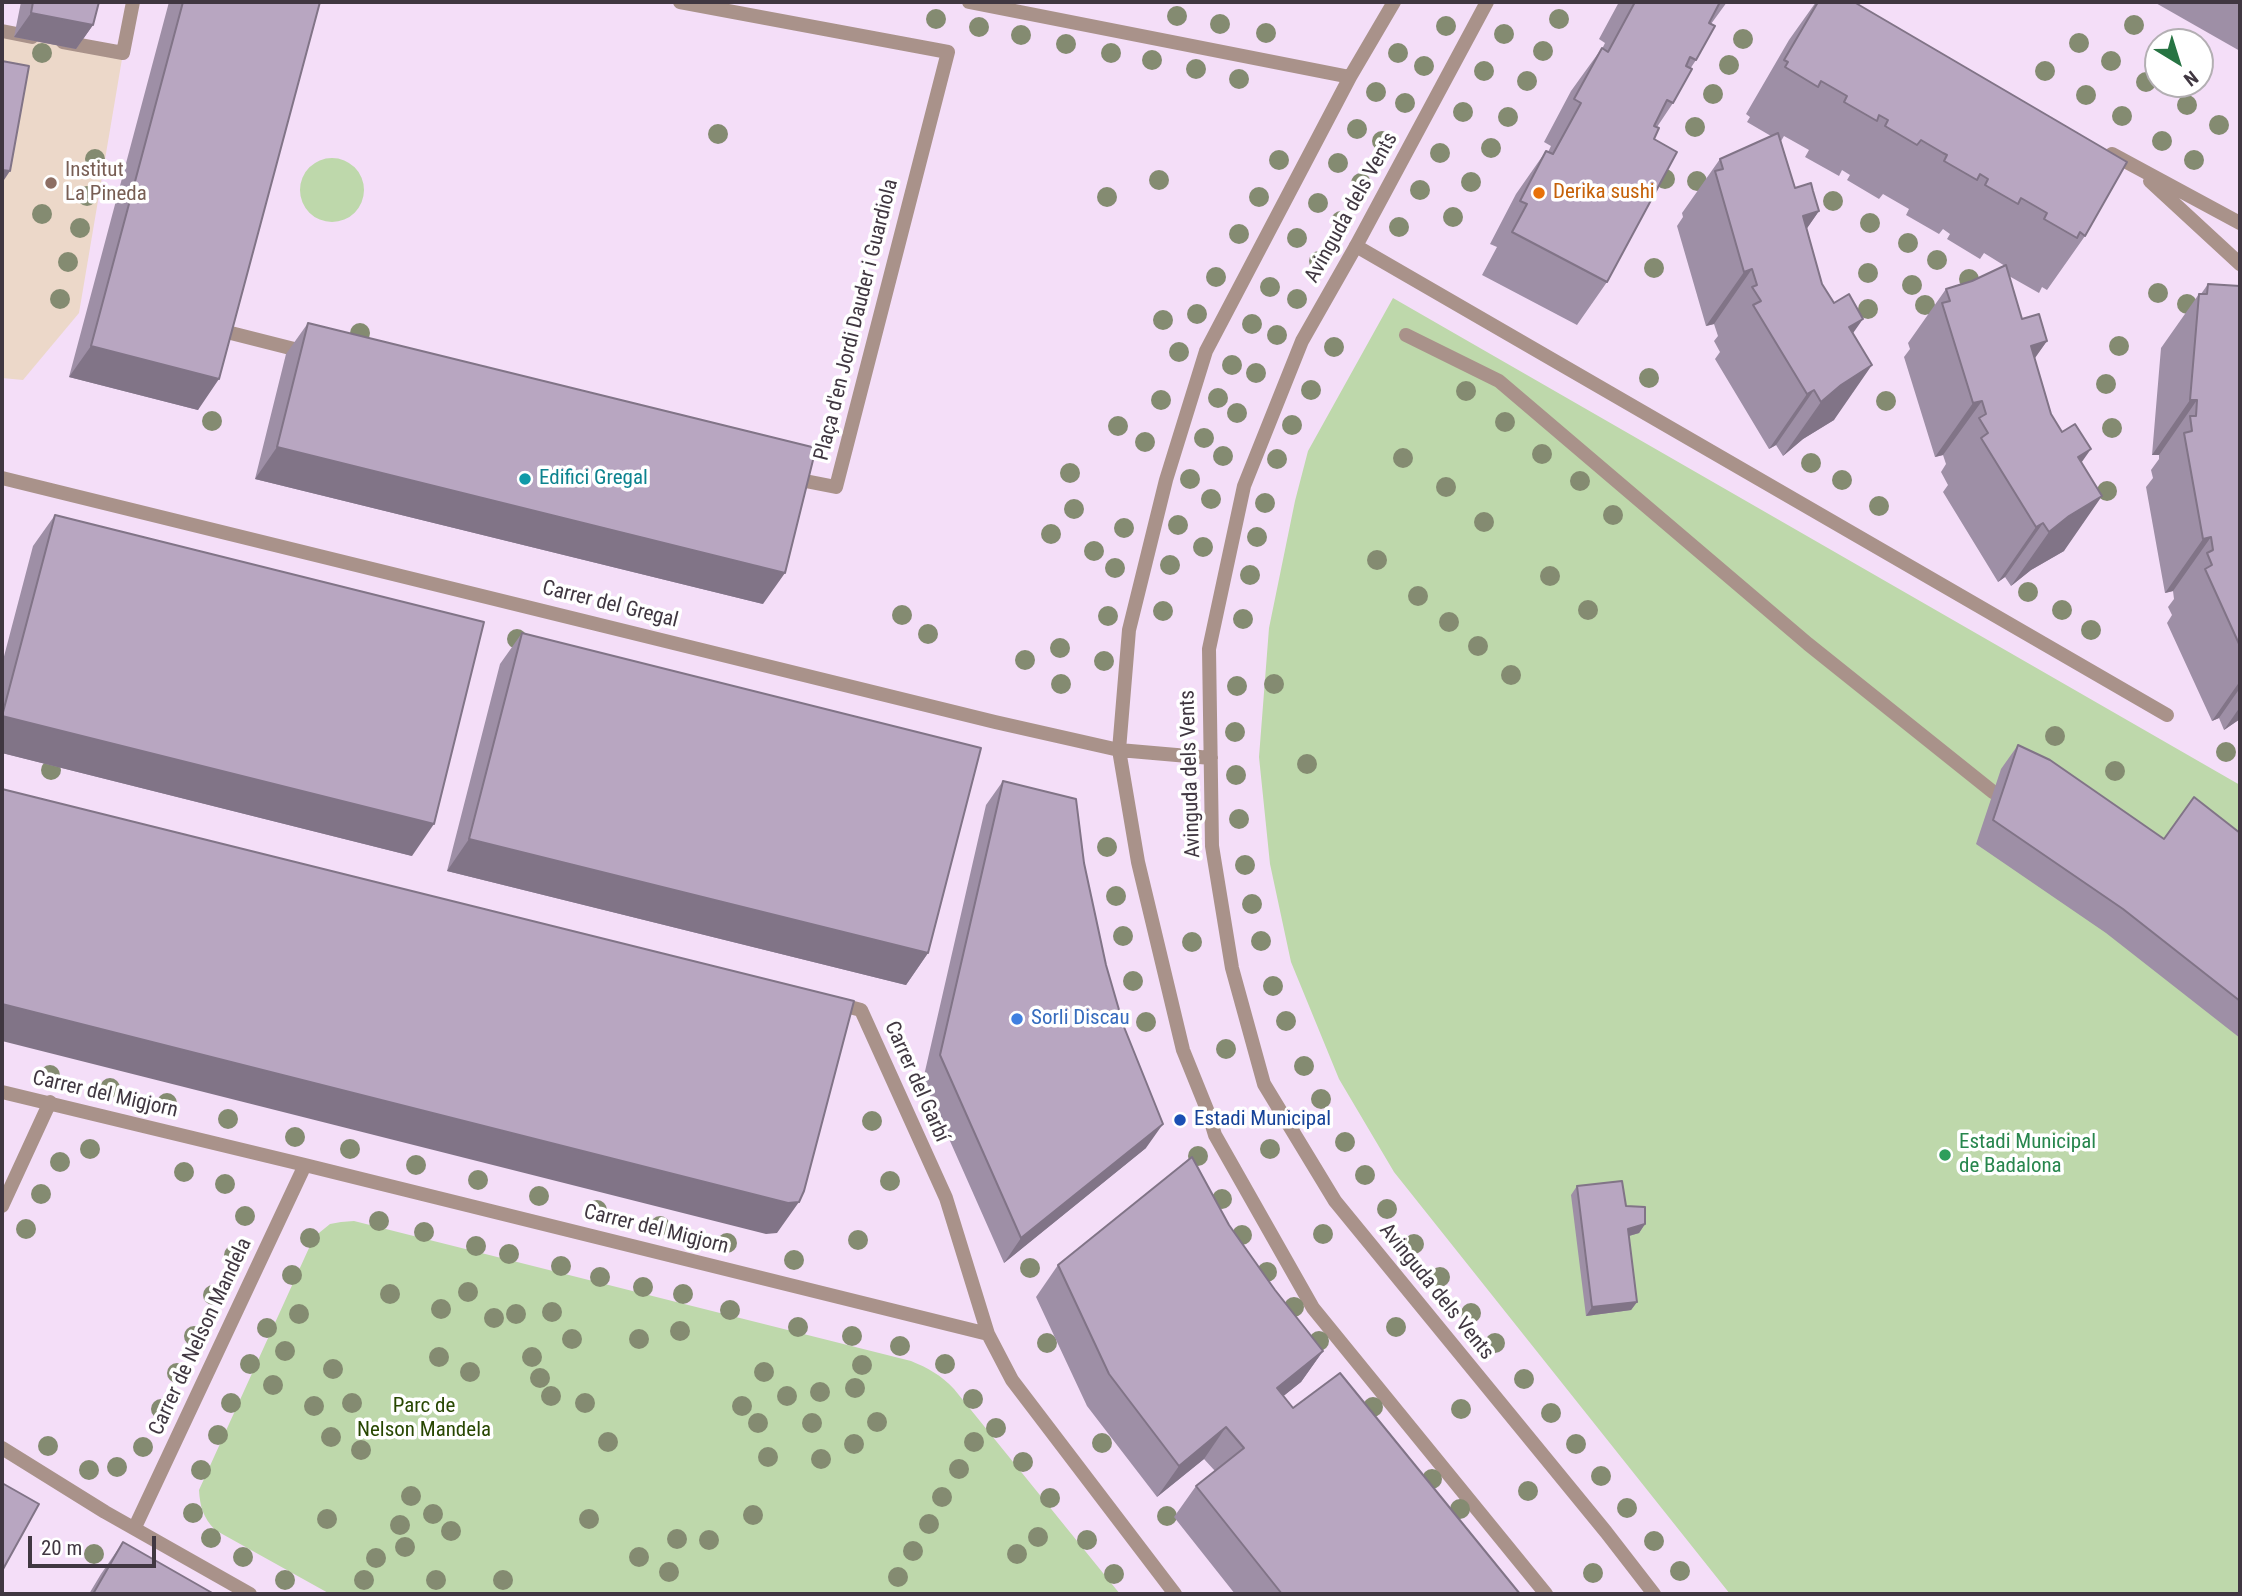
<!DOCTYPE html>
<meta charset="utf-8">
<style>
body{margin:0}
#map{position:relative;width:2242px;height:1596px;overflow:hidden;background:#f4def8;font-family:"Roboto Condensed",sans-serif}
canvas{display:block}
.frame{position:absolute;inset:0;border:4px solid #403741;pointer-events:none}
.north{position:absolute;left:2144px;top:28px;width:70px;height:70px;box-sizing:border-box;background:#fff;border:2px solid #b3afb3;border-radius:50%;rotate:142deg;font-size:19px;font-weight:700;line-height:28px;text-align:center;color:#403741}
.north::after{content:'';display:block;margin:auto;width:24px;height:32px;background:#277443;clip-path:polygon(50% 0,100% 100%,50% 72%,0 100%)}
.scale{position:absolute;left:28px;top:1536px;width:128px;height:32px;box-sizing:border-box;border:4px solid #403741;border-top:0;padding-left:9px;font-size:21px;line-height:24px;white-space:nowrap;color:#403741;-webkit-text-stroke:5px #fff;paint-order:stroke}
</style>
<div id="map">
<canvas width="2242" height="1596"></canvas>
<div class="frame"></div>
<div class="north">N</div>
<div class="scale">20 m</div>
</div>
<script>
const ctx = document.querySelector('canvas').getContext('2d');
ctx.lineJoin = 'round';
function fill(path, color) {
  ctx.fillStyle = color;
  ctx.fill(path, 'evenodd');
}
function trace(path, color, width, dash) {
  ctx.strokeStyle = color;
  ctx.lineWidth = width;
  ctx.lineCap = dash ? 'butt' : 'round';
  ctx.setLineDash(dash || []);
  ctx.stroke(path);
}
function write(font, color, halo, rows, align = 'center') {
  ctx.font = font + ' "Roboto Condensed",sans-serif';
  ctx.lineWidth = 7;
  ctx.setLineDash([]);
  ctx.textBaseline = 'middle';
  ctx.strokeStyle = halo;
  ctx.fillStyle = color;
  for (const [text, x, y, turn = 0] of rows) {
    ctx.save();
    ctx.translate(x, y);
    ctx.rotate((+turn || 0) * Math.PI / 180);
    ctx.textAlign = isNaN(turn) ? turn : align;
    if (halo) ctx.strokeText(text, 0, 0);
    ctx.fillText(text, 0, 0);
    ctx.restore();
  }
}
fill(new Path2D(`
 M 2,31 L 123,53 L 79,313 L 23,380 L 2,378 Z`), '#ecd8c9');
fill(new Path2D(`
 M300 190a32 32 0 1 1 64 0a32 32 0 1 1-64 0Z
 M 1393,298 L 2240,785 L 2240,1594 L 1730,1594 L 1394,1172 L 1339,1079 L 1291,962 L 1270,864 L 1259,757 L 1269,628 L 1295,501 L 1308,451 Z
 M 341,1222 L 354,1221 L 911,1361 C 928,1368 941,1375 954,1389 L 1120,1594 L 330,1594 L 215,1530 C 203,1517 200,1507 199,1490 L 314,1237 L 330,1224 Z`), '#bed8ab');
trace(new Path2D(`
 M 1356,246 L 2167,715
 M 1406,335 L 1499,381 L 1808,644 L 1993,792`), '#a9928a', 14);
trace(new Path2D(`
 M 680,2 L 948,52 L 836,487 L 790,478
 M 2,31 L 32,37
 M 63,42 L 123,53 L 133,2
 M 221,325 L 219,330 L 306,352`), '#a9928a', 14);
trace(new Path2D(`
 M 969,2 L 1350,77
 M 1394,2 L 1350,77 L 1206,351 L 1166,480 L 1129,630 L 1119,750 L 1138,862 L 1183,1050 L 1208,1112 L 1215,1135 L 1313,1308 L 1546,1594
 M 1487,2 L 1356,246 L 1302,341 L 1244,486 L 1209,649 L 1212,846 L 1232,968 L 1264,1084 L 1335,1201 L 1606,1532 L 1654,1594
 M 2112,154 L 2240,223
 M 2150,181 L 2240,264
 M 2,478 L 995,722 L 1119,750 L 1211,758
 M 835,1003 L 861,1010 L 946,1198 L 988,1334
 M 2,1092 L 305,1165 L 988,1334 L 1012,1380 L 1175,1594
 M 2,1206 L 50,1102
 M 2,1448 L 105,1512 L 250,1594
 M 135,1527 L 305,1165`), '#a9928a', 14);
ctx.fillStyle = '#848b71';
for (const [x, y] of [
 [1177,16],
 [936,19],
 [1559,19],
 [1220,24],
 [2134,25],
 [1446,26],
 [979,27],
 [1266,33],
 [1504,34],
 [1021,35],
 [1743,39],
 [2079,43],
 [1066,44],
 [1543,51],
 [42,53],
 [1111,53],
 [1398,53],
 [1152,60],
 [2111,61],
 [1729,65],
 [1424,66],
 [1196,69],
 [1484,71],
 [2045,71],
 [1239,79],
 [1527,81],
 [2146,82],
 [1376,92],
 [1713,94],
 [2086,95],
 [1405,103],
 [2187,105],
 [1463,112],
 [2122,116],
 [1508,117],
 [2219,125],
 [1695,127],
 [1357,129],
 [718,134],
 [1382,141],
 [2162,141],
 [1491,148],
 [1440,153],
 [95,159],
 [1279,160],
 [2194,160],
 [1338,163],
 [1665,179],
 [1159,180],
 [1697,181],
 [1471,182],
 [1361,183],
 [1420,190],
 [87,196],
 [1107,197],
 [1259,197],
 [1833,201],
 [1318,203],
 [42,214],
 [1453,217],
 [1341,221],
 [1870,223],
 [1399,227],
 [80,228],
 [1239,234],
 [1297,238],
 [1908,243],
 [1937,260],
 [1319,261],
 [68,262],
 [1654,268],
 [1868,273],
 [1216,277],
 [1969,279],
 [1912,285],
 [1270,287],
 [2158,293],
 [60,299],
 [1297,299],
 [2187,304],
 [1925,305],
 [1868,309],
 [1197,314],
 [1163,320],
 [1252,324],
 [360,333],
 [1277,335],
 [2119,346],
 [1334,347],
 [1179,352],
 [1232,365],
 [1256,373],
 [1649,378],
 [2106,384],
 [1311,390],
 [1466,391],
 [1218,398],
 [1161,400],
 [1886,401],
 [1237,413],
 [212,421],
 [1505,422],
 [1292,425],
 [1118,426],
 [2112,428],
 [1204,438],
 [1145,442],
 [1542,454],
 [1223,456],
 [1403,458],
 [1277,459],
 [1811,463],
 [1070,473],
 [1190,479],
 [1842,480],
 [1580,481],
 [1446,487],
 [2107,491],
 [1211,499],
 [1265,503],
 [1879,506],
 [1074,509],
 [1613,515],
 [1484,522],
 [1178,525],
 [1124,528],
 [1051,534],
 [1257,537],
 [1203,547],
 [1094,551],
 [1377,560],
 [1170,565],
 [1115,568],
 [1250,575],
 [1550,576],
 [2028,592],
 [1418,596],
 [1588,610],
 [2062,610],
 [1163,611],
 [902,615],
 [1108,616],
 [1243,619],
 [1449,622],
 [2091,630],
 [928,634],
 [517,639],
 [1478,646],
 [1060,648],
 [1025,660],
 [1104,661],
 [1511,675],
 [1061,684],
 [1274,684],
 [1237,686],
 [1235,732],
 [2055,736],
 [2226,752],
 [1307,764],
 [51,770],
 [2115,771],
 [1236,775],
 [1239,819],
 [1107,847],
 [1245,865],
 [1116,896],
 [1252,904],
 [1123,936],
 [1261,941],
 [1192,942],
 [1133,981],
 [1273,986],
 [1286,1021],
 [1146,1022],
 [1226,1049],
 [1304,1066],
 [50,1075],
 [110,1088],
 [1321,1099],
 [167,1103],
 [228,1119],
 [872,1121],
 [295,1137],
 [1345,1142],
 [90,1149],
 [350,1149],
 [1270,1149],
 [1198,1156],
 [60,1162],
 [416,1165],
 [184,1172],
 [1365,1175],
 [478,1180],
 [890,1181],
 [225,1184],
 [41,1194],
 [539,1196],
 [1222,1199],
 [1387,1209],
 [597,1210],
 [245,1216],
 [379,1221],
 [660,1226],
 [26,1229],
 [424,1232],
 [1323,1234],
 [1242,1235],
 [310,1238],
 [858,1240],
 [727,1243],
 [1414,1244],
 [476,1246],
 [509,1254],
 [234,1255],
 [794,1260],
 [561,1266],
 [1030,1268],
 [1267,1272],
 [292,1275],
 [600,1277],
 [1440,1277],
 [643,1287],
 [468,1292],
 [390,1294],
 [683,1294],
 [213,1295],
 [1294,1307],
 [441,1309],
 [730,1310],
 [552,1312],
 [1471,1313],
 [299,1314],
 [516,1314],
 [494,1318],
 [798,1327],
 [1396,1327],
 [267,1328],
 [680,1331],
 [194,1336],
 [852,1336],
 [572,1339],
 [639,1339],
 [1319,1341],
 [1047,1343],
 [1495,1343],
 [900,1346],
 [285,1351],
 [439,1357],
 [532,1357],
 [250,1364],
 [945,1364],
 [862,1365],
 [333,1369],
 [470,1372],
 [764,1372],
 [177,1373],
 [540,1378],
 [1524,1379],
 [273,1385],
 [855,1388],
 [820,1392],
 [551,1396],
 [787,1396],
 [973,1399],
 [231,1403],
 [352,1403],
 [585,1403],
 [314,1406],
 [742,1406],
 [1373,1407],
 [161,1409],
 [1461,1409],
 [1551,1413],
 [877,1422],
 [758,1423],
 [812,1423],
 [996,1428],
 [218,1435],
 [331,1437],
 [608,1442],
 [974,1442],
 [1102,1443],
 [854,1444],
 [1576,1444],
 [48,1446],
 [143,1447],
 [361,1450],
 [768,1457],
 [821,1459],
 [1023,1462],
 [117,1467],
 [959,1469],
 [89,1470],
 [201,1470],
 [1601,1476],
 [1432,1479],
 [1528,1491],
 [411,1496],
 [942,1497],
 [1050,1498],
 [1627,1508],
 [1460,1509],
 [193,1513],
 [433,1514],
 [753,1515],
 [1167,1516],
 [327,1519],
 [589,1519],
 [929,1524],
 [400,1525],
 [451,1531],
 [1038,1537],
 [211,1538],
 [677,1539],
 [709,1540],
 [1087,1540],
 [1654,1541],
 [405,1547],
 [913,1551],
 [94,1554],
 [1017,1554],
 [243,1557],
 [639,1557],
 [376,1558],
 [1680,1571],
 [669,1572],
 [1593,1573],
 [1114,1574],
 [898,1577],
 [285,1580],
 [364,1580],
 [436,1580],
 [503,1580]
]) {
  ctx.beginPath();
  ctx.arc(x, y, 10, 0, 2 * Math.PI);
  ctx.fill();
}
fill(new Path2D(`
 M 21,2 L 99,2 L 93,25 L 76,49 L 14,37 Z
 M 169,2 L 320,2 L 198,410 L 69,377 Z
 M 1619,2 L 1727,2 L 1711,24 L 1696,60 L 1690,69 L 1673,103 L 1657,127 L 1607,282 L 1577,325 L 1482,275 L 1497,247 L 1490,244 L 1516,194 L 1546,151 L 1548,152 L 1551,146 L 1544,142 L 1571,91 L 1602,48 L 1602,49 L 1605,43 L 1599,39 Z
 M 1816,2 L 1854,2 L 2085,236 L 2047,290 L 2042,287 L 2039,293 L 2009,276 L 2022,319 L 2047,341 L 2034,358 L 2051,414 L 2081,463 L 2064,551 L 2031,570 L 2011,586 L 2005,577 L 1998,582 L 1943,492 L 1948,485 L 1941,472 L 1946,464 L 1943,455 L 1935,457 L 1904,357 L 1910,349 L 1908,343 L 1946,289 L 1972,281 L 2005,266 L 1984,253 L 1980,259 L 1947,239 L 1950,234 L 1943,229 L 1939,234 L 1906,215 L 1909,209 L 1883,194 L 1879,199 L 1847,180 L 1850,175 L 1842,170 L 1839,176 L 1805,157 L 1809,150 L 1784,136 L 1781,141 L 1795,188 L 1819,211 L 1806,229 L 1822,284 L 1853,334 L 1834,420 L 1803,439 L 1783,456 L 1776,445 L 1769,449 L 1715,359 L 1720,352 L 1714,341 L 1718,336 L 1714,324 L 1706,326 L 1677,226 L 1683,217 L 1682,213 L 1720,159 L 1771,136 L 1747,122 L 1750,117 L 1746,114 L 1789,40 Z
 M 2154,2 L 2240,2 L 2240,51 Z
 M 2208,284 L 2240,286 L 2240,719 L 2224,730 L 2219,718 L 2212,721 L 2167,623 L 2172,615 L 2168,607 L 2174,599 L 2173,591 L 2165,593 L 2146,487 L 2153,478 L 2151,470 L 2159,459 L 2159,455 L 2152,455 L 2161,348 L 2199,294 L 2201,294 Z
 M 308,323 L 763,604 L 255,479 L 286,354 Z
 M 55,515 L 412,856 L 2,753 L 2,664 L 33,546 Z
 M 522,633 L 928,953 L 906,985 L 447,871 L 500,664 Z
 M 2018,745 L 2164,839 L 2240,833 L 2240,1038 L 2106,933 L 1976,844 L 2001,769 Z
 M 1003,781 L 1084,863 L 1146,1148 L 1004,1263 L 923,1080 L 986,805 Z
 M 1577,1186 L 1626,1206 L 1645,1224 L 1639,1233 L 1629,1236 L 1637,1302 L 1631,1310 L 1586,1316 L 1571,1195 Z
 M 1229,1225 L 1275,1290 L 1323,1351 L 1301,1382 L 1283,1396 L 1293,1408 L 1520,1594 L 1235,1594 L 1174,1517 L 1196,1486 L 1215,1471 L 1204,1459 L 1157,1497 L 1087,1406 L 1036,1297 L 1058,1265 Z
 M 123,1542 L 214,1594 L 89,1594 L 101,1574 Z`), '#9e8fa6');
fill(new Path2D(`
 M 31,13 L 93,25 L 76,49 L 14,37 Z
 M 2,170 L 10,171 L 2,183 Z
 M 1819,211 L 1781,266 L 1803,216 Z
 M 1752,269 L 1714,324 L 1706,326 L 1744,272 Z
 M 1863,319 L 1825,373 L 1849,327 Z
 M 2047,341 L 2009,395 L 2031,346 Z
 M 91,346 L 219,379 L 198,410 L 69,377 Z
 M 1872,365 L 1834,420 L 1803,439 L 1783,456 L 1821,402 L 1841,385 Z
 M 1814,390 L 1776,445 L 1769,449 L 1807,394 Z
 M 2190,400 L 2197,400 L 2159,455 L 2152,455 Z
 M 1982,401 L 1943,455 L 1935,457 L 1973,403 Z
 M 277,447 L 785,573 L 763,604 L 255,479 Z
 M 2091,449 L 2053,503 L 2078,457 Z
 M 2102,496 L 2064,551 L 2031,570 L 2011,586 L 2049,532 L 2069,516 Z
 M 2043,523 L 2005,577 L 1998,582 L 2036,527 Z
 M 2211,537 L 2173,591 L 2165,593 L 2203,539 Z
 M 2240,681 L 2240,688 L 2219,718 L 2212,721 Z
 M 2240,707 L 2240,719 L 2224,730 Z
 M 2,716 L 434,824 L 412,856 L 2,753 Z
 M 469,839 L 928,953 L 906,985 L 447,871 Z
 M 2,1004 L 799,1202 L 777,1233 L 766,1234 L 2,1041 Z
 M 1163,1124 L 1146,1148 L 1004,1263 L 1021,1238 Z
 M 1645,1224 L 1639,1233 L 1622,1238 L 1628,1229 Z
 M 1637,1302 L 1631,1310 L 1586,1316 L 1592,1307 Z
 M 1323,1351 L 1301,1382 L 1255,1419 L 1277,1388 Z
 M 1226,1427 L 1204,1459 L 1157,1497 L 1179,1466 Z`), '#817487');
const building = new Path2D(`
 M 33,2 L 99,2 L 93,25 L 31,13 Z
 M 183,2 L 320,2 L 219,379 L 91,346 Z
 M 1635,2 L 1720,2 L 1709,23 L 1715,26 L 1696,60 L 1690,57 L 1686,66 L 1692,69 L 1673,103 L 1667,100 L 1654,126 L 1659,128 L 1654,139 L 1677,152 L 1607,282 L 1512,232 L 1527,204 L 1520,201 L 1546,151 L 1553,154 L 1581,103 L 1574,99 L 1602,48 L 1608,52 Z
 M 1818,2 L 1854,2 L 2127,162 L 2085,236 L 2080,232 L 2077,238 L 2044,219 L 2047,213 L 2021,198 L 2018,204 L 1985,185 L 1988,179 L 1980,174 L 1977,180 L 1944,161 L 1947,155 L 1943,153 L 1921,140 L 1917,145 L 1885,126 L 1888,120 L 1879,115 L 1877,121 L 1844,102 L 1847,96 L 1821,81 L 1818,87 L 1785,67 L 1788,62 L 1784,60 Z
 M 2,61 L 29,66 L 10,171 L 2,170 Z
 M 1778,133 L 1795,188 L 1811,183 L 1813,191 L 1819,211 L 1803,216 L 1822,284 L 1834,303 L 1849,294 L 1863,319 L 1849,327 L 1872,365 L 1841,385 L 1821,402 L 1814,390 L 1807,394 L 1753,305 L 1761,301 L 1752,287 L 1757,285 L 1752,269 L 1744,272 L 1715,171 L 1723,169 L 1720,159 Z
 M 2006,265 L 2022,319 L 2039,314 L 2047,341 L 2031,346 L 2051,414 L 2062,432 L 2075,424 L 2091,449 L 2078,457 L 2102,496 L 2069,516 L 2049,532 L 2043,523 L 2036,527 L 1981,438 L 1988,433 L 1979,418 L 1986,414 L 1982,401 L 1973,403 L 1942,303 L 1950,301 L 1946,289 L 1972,281 Z
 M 2208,284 L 2240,286 L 2240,646 L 2205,569 L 2212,565 L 2207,553 L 2213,550 L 2211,537 L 2203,539 L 2184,433 L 2192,431 L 2190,416 L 2196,416 L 2197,400 L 2190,400 L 2199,294 L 2207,294 Z
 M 308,323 L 816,448 L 785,573 L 277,447 Z
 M 55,515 L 484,622 L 434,824 L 2,716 Z
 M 522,633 L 981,748 L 928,953 L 469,839 Z
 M 2018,745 L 2050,760 L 2164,839 L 2194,797 L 2240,833 L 2240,1001 L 2123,909 L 1993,820 Z
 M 1003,781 L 1076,799 L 1084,863 L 1106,965 L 1124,1027 L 1163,1124 L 1021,1238 L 940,1055 Z
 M 2,789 L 854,1001 L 804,1191 L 799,1202 L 788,1203 L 2,1004 Z
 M 1192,1157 L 1229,1225 L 1275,1290 L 1323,1351 L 1277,1388 L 1293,1408 L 1340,1373 L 1520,1594 L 1282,1594 L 1196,1486 L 1244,1448 L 1226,1427 L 1179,1466 L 1109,1374 L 1058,1265 Z
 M 1622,1181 L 1626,1206 L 1645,1207 L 1645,1224 L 1628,1229 L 1637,1302 L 1592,1307 L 1577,1186 Z
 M 2,1483 L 39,1504 L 2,1571 Z
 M 123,1542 L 214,1594 L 93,1594 Z`);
fill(building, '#b8a6c1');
trace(building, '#817487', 2);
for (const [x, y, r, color] of [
 [51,183,7,"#8d6e63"],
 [1539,193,7,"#e8710a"],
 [525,479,7,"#0f9aa8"],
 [1017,1019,7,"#3f7fe0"],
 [1180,1120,7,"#1a4fb4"],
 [1945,1155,7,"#2e9e5b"]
]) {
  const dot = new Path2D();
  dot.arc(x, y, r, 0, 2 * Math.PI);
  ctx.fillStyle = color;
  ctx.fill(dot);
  trace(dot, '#fff', 2.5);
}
write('21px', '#785e54', '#fff', [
 ["Institut",65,171],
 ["La Pineda",65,195]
], 'left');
write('21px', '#c56008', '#fff', [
 ["Derika sushi",1553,193]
], 'left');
write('21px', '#403741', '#fff', [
 ["Avinguda dels Vents",1352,208,-61],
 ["Plaça d'en Jordi Dauder i Guardiola",857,320,-76],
 ["Carrer del Gregal",610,605,14],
 ["Avinguda dels Vents",1191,774,-92],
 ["Carrer del Garbí",916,1082,66],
 ["Carrer del Migjorn",105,1095,13],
 ["Carrer del Migjorn",656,1230,14],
 ["Avinguda dels Vents",1436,1292,51],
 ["Carrer de Nelson Mandela",201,1337,-65]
]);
write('21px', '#0d838f', '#fff', [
 ["Edifici Gregal",539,479]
], 'left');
write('21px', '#366cbe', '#fff', [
 ["Sorli Discau",1031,1019]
], 'left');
write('21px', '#164399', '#fff', [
 ["Estadi Municipal",1194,1120]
], 'left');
write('21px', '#27864d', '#fff', [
 ["Estadi Municipal",1959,1143],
 ["de Badalona",1959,1167]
], 'left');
write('21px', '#284702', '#fff', [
 ["Parc de",424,1407],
 ["Nelson Mandela",424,1431]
]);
</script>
